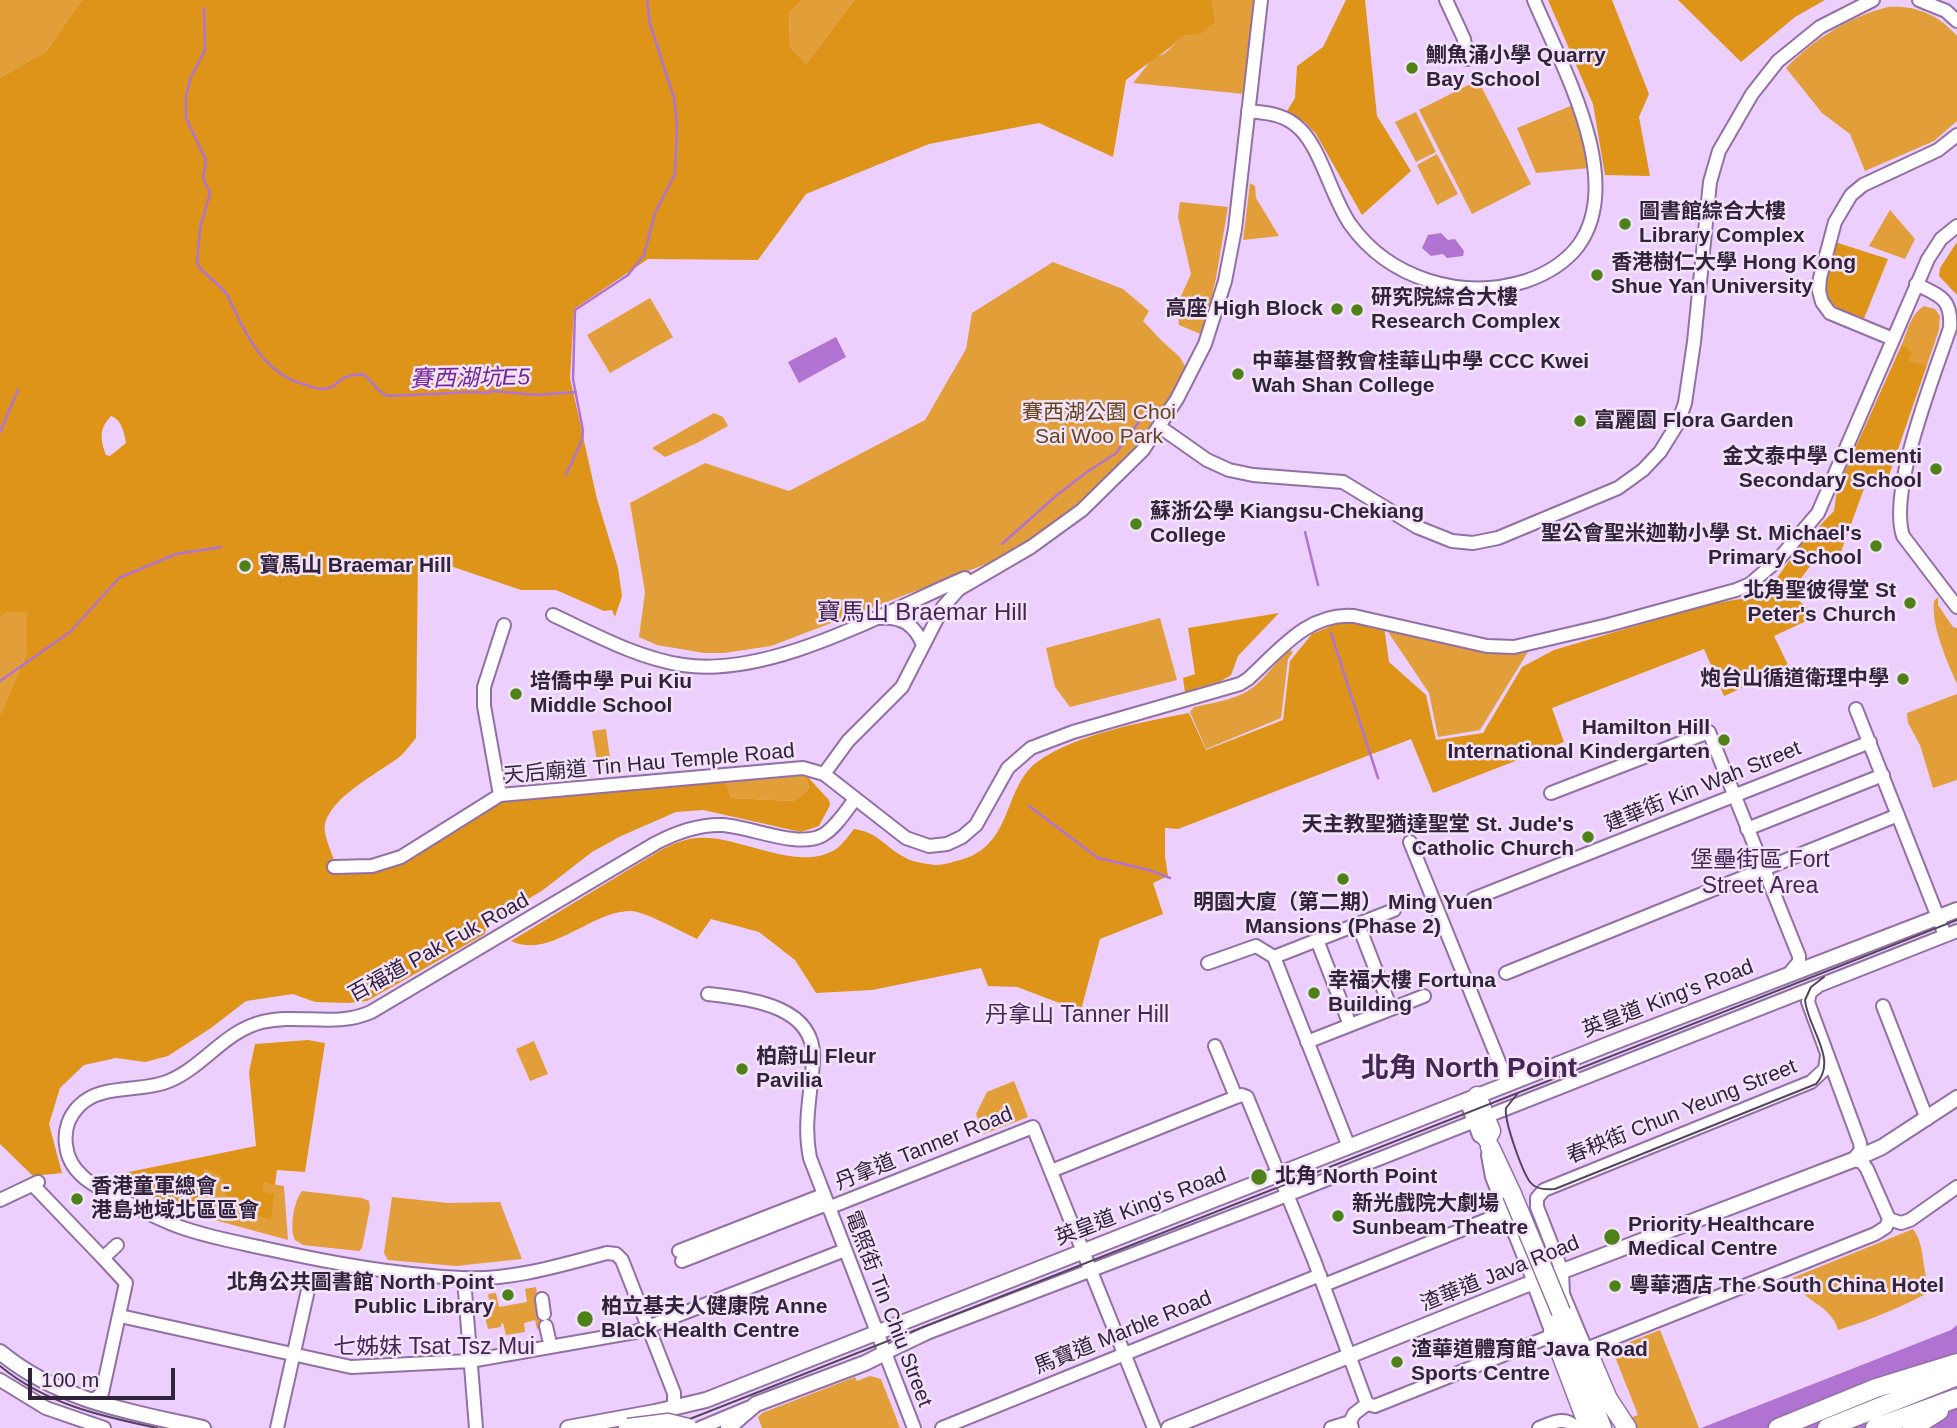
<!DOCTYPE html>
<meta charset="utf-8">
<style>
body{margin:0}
#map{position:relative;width:1957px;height:1428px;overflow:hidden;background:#edcffe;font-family:Arial,sans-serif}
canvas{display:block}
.scale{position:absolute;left:28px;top:1368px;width:147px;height:32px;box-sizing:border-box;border:4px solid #312339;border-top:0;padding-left:9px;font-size:21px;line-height:24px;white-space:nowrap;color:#312339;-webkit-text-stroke:5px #f2e3fb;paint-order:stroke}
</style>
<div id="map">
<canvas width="1957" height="1428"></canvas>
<div class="scale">100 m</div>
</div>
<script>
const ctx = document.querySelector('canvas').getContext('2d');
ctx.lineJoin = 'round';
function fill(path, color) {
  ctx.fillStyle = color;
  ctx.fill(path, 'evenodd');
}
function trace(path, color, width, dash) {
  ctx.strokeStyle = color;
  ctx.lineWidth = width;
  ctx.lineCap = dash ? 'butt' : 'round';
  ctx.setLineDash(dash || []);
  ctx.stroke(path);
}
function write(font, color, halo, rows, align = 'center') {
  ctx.font = font + ' Arial,"Noto Sans TC",sans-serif';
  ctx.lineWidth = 5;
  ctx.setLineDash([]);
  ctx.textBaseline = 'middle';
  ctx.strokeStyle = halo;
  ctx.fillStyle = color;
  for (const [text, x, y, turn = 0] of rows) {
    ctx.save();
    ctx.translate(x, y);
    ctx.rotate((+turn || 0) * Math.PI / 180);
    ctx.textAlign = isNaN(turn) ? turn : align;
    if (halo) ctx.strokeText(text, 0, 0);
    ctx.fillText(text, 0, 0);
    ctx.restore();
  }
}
fill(new Path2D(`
 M 0,0 L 82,0 L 46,51 L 0,78 Z
 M 802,0 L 854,0 L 806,64 L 790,47 L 789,13 Z
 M 1197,0 L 1254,0 L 1244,94 L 1133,83 L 1153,58 L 1164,54 L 1202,19 Z
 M 1888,7 C 1916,5 1939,15 1957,36 L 1957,121 L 1934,141 L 1865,171 L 1850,134 L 1822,113 L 1786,68 C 1814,39 1849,17 1888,7 Z
 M 1478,80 L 1531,184 L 1472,214 L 1419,110 Z
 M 1573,105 L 1584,134 L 1590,168 L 1536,173 L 1517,128 Z
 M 1416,112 L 1436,152 L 1416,162 L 1395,122 Z
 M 1437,154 L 1458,194 L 1437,205 L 1417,165 Z
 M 1250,183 L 1255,186 L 1256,198 L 1279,236 L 1243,240 Z
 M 1180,202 L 1228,207 L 1216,278 L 1203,335 L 1179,325 L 1177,305 L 1191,274 L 1178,217 Z
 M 1890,210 L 1915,239 L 1905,259 L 1869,246 Z
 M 1053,262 L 1123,289 L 1149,311 L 1143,321 C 1150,328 1155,334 1162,341 C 1173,352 1183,356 1187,372 L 1172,401 L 1129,460 L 1115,468 L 1090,499 L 1064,520 L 1002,558 L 771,646 L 724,653 L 704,653 L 657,645 L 639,637 L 645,592 L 630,503 L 705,463 L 789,491 L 925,420 L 966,349 L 972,313 Z
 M 650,298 L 673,337 L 610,373 L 587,335 Z
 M 1924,306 L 1935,309 L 1940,316 L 1939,330 L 1927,365 L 1909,360 L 1911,352 L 1902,344 C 1908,329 1911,314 1924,306 Z
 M 714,413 L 723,417 L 728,426 L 697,443 L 665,457 L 652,448 Z
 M 1938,597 L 1938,605 L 1953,627 L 1957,628 L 1957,684 C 1947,661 1931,626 1934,601 Z
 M 7,612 L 27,612 L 27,653 L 0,715 L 0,617 Z
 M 1160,618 L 1177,680 L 1070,707 L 1055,687 L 1046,648 Z
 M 1384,626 L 1531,647 L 1480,730 L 1438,737 L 1429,693 Z
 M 1288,648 L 1293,652 L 1288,659 L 1281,718 L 1206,749 L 1190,712 L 1194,707 C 1250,696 1253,693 1288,648 Z
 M 1957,694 L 1957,780 L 1933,788 L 1920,745 L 1908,723 L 1907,713 Z
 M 606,729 L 611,765 L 598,767 L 592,731 Z
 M 805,774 L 809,788 L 795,801 L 731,798 L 726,780 Z
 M 534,1041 L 548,1074 L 530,1081 L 516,1049 Z
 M 1014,1081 L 1028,1117 L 984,1134 L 976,1114 L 987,1092 Z
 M 203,1169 L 221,1175 L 225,1196 L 249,1203 L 262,1192 L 264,1183 L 284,1186 L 288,1240 L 200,1216 L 198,1206 Z
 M 302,1191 L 362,1198 L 369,1201 L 370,1208 L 362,1248 L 359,1251 L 303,1245 L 295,1240 C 289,1228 294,1201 302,1191 Z
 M 392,1197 L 448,1203 L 500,1202 L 522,1259 L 456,1266 L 388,1260 L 384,1253 Z
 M 1913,1229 C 1927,1248 1920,1271 1932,1291 C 1901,1307 1871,1320 1838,1330 C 1830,1303 1804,1304 1792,1278 Z
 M 536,1287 L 542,1328 L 537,1329 L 535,1320 L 524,1323 L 525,1332 L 506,1335 L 503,1323 L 501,1324 L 501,1327 L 488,1329 L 485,1317 L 492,1316 L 488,1294 L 496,1293 L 499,1307 L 527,1302 L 525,1289 Z
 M 1660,1330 L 1699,1428 L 1634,1428 L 1627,1419 L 1638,1415 L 1612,1349 Z
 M 870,1376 L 881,1379 L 900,1428 L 762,1428 L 758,1417 L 762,1413 L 855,1377 L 857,1381 Z`), '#e29e38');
fill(new Path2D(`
 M 82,0 L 802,0 L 789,13 L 790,47 L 806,64 L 854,0 L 1211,0 L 1215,22 L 1200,34 L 1185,35 C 1166,52 1146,64 1126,80 L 1113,157 L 1039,123 L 929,144 L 806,194 L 758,260 L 648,259 L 574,309 L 570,378 L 597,499 L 618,568 L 622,596 L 615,617 L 612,610 L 604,611 L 556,590 L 521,590 L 418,555 L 416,738 C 410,745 405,753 398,758 C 377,774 321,802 325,832 C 327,845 335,858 337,874 L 370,870 L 503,800 L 726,780 L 731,798 L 795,801 L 809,788 L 805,774 L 829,800 L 830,805 L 819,826 L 801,832 L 703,810 L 676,812 L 621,836 L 592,852 L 543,890 L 487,924 L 485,934 L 367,1001 L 348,1003 L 315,1002 L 293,994 L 246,1001 L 211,1028 L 168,1056 L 145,1062 L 116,1058 L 84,1065 L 60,1088 L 49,1124 L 62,1173 L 33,1176 L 0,1144 L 0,715 L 27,653 L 27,612 L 7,612 L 0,617 L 0,78 L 46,51 ZM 111,416 C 122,420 124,432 126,443 L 110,456 L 106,455 C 100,439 99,429 111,416 Z
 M 1346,0 L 1365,0 L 1377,116 L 1411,171 L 1362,215 L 1316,134 L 1305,122 L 1287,111 L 1295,98 L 1297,66 L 1323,47 Z
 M 1548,0 L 1612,0 L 1649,94 L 1639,117 L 1650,176 L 1605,175 L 1593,104 Z
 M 1678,0 L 1825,0 L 1795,17 L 1741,62 Z
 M 1835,242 L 1888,259 L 1863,321 C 1815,303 1822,285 1835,242 Z
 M 1957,242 L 1957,295 L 1939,276 L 1940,268 Z
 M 1902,344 L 1912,352 L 1909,360 L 1927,365 L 1885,487 L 1866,483 L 1838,560 L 1823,549 L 1790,593 L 1817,616 L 1774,636 L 1789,667 L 1724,696 L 1704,649 L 1552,708 L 1564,742 L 1433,793 L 1411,739 L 1178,829 L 1165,828 L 1165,856 L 1168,876 L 1153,883 L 1163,914 L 1100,939 L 1077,1025 L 1070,1007 L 1017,987 L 988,986 L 981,968 L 872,990 L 816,993 L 795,960 L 759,932 L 711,919 L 697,939 C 682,932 644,911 631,911 C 592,910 550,960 511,941 L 661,850 C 673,844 684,839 697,838 C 738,834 798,874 836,849 C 843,844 849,835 854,829 C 878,832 885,847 904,857 C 912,862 926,864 935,865 C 942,865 950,863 956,861 C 1014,849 1002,788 1037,762 C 1076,734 1143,722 1189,713 L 1206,750 L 1283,720 L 1290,661 L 1312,634 L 1345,620 L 1384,626 L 1389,662 L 1426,695 L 1436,740 L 1483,733 L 1522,667 L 1554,650 L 1706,605 L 1757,596 L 1761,601 L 1772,594 L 1769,589 L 1799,547 L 1834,511 L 1837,489 Z
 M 1279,613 L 1238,656 L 1231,675 L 1221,681 L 1185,692 L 1183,678 L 1195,674 L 1188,628 Z
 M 308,1040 L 325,1043 L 305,1172 L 277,1170 L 275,1185 L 264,1183 L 263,1192 L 274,1194 L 271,1220 L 249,1212 L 249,1203 L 225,1196 L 221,1176 L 204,1169 L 198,1206 L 200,1216 L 137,1191 L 119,1174 L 256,1146 L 249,1072 L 255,1044 Z`), '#dd9418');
fill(new Path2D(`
 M 1441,233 L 1448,240 L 1455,239 L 1464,251 L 1463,256 L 1447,258 L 1443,254 L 1431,256 L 1422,248 L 1428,235 Z
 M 836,337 L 846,357 L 799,383 L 788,362 Z
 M 1957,1325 L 1957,1428 L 1701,1428 L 1951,1330 Z`), '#b173d2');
trace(new Path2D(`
 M 204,8 L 205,50 L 191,77 L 186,96 L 186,118 L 206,160 L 203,178 L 210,193 L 200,228 L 197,263 C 202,275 223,285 229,298 C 244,332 264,374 303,384 C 311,386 318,391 328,388 C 336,387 339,379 346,377 C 351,375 356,375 362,374 C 373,379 375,392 388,396 L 473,392 L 486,393 L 493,391 L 537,395 L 576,392
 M 0,432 L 18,390
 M 566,475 L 582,440 L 583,431 L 573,379 L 575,310 L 628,275 L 644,255 L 655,213 L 675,174 L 677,124 L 674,98 L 650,24 L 647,0
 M 1305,532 L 1318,585
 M 1002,544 L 1057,495 L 1087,472 L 1116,453 L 1141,419
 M 1331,633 L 1378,778
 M 0,681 L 70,632 L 119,578 L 176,554 L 221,547
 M 1029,806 L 1098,858 L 1149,870 L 1170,878`), '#b173d2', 2.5);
const minor = new Path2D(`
 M 1446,0 L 1464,39 L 1467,59
 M 1919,0 L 1946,11 L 1957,21
 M 1248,111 C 1268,113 1286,114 1301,130 C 1321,150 1332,198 1350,224 C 1389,279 1462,301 1526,281 C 1546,274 1565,263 1578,246 C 1627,180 1561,65 1534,0
 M 1916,284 C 1940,296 1952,298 1950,328 C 1934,376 1888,490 1903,536 L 1957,607
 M 1893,339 L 1830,313 L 1822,302 L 1819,291 L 1820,278 L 1835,222 L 1851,195 L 1863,185 L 1938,150 L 1957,135
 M 1160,427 L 1207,460 L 1229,470 L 1253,475 L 1343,482 L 1417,527 L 1452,541 L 1473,543 L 1498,538 L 1618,488 L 1643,470 L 1660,452 L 1678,423 L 1685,403 L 1694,342 L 1710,182 L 1719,151 L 1752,94 L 1778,61 L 1820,27 L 1873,0
 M 553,615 C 594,634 637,658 683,665 C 772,678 884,612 965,578
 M 880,618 C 902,616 915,625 923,645
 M 1856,709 L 1945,935
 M 824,774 L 848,741 L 902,687 L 943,607 L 959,589 L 1031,547 L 1082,510 L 1143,450 L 1177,399 L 1205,344 L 1225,281 L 1235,229 L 1261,0
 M 1551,793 L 1709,732 L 1799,956 L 1799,962 L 1788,975
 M 500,795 L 484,706 L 484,687 L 504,625
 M 1747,829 L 1883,775
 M 1410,842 L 1508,1084
 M 334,867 L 372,866 L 401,857 L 500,795 L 803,768 L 824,774 L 906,838 L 929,846 L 947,844 L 962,837 L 976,825 L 1008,768 L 1031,748 L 1073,732 L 1240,684 L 1248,679 C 1279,651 1308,612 1354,616 L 1487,646 L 1514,647 L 1608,625 L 1736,590 L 1750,584 L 1778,560 L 1818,513 L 1928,259 L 1941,239 L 1957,226
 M 1473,899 L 1870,742
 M 1358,924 L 1391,1009
 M 1317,940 L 1350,1025
 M 1274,957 L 1349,1147
 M 1274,957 L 1394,910
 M 1208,963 L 1256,946 L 1274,957
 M 1506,973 L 1898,815
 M 1817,987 L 1810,992 L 1808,1002 L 1860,1143 L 1861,1150 L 1853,1160 L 1862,1162 L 1867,1169 L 1889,1219
 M 708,994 C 749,999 817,1005 813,1061 C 811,1095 803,1124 810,1158 L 914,1428
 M 1883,1006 L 1927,1119
 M 1307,1042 L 1424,996
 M 1215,1046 L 1236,1097
 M 1827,1056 L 1825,1069 L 1811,1082 L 1544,1190 L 1537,1198 L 1537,1207 L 1562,1271 L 1563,1294 L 1586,1349 L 1875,1234 L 1886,1227 L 1889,1219
 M 1488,1155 L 1492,1177 L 1534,1282
 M 1051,1171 L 1236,1097 L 1242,1095 L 1247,1097 L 1314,1260 L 1367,1404
 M 33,1185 L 103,1258
 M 0,1200 L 38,1182
 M 828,1208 L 1033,1127 L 1154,1428
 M 1889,1219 L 1901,1223 L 1910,1220 L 1957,1187
 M 679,1251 L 823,1195
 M 682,1261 L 827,1204
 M 464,1279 L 476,1428
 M 1324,1285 L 1506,1212
 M 542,1299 L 544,1314
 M 120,1316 L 351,1367 L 470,1361 L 635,1332 L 845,1250
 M 546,1326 L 549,1339
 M 885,1353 L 927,1333 L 1267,1203 L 1957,931
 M 0,1380 L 46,1408 L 104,1428
 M 85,1399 L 95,1399 L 102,1393 L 126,1283 L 103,1258 L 117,1245
 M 1367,1404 L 1375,1406 L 1551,1336 L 1553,1333
 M 674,1408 L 674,1393 L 622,1260 L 616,1254 L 607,1253 C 561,1265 510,1281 462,1278 C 396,1275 332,1263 268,1249 C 241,1243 213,1238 186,1229 C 164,1222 144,1211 124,1201 C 99,1188 69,1176 66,1145 C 64,1130 69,1116 79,1106 C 101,1083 141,1093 169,1081 C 203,1067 225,1031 262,1022 C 299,1013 335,1028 371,1012 L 656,843 C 677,832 699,824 723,825 C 751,827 799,849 823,835 C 836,827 846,811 855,799
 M 277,1428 L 310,1281
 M 700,1428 L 748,1408
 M 942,1428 L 1320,1275
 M 1331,1428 L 1350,1422
 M 1352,1428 L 1350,1422 L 1354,1414 L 1367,1404
 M 1539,1428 C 1552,1423 1565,1415 1576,1428`);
const major = new Path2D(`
 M 1467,1100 L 1480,1135 L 1487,1139 L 1490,1147
 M 1534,1282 L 1553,1333
 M 0,1352 C 59,1401 131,1412 203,1428
 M 568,1428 L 655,1412 L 706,1400 L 1622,1039 L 1957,910
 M 728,1428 L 756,1404 L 865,1363 L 885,1353
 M 1169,1428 L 1521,1287 L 1853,1160 L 1882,1147 L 1957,1098`);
const highway = new Path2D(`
 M 1477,1096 L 1491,1131 L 1487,1139
 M 1490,1147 L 1512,1194
 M 1561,1312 L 1590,1387 L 1592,1401 L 1602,1428
 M 1553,1333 L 1589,1428
 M 1591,1359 L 1608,1399 L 1627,1428
 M 1778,1428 L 1876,1388 L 1957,1363
 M 1827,1428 L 1957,1376
 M 1875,1428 L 1957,1398
 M 1912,1428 L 1939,1411`);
trace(minor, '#9270a6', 16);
trace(major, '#9270a6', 18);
trace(highway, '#9270a6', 21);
trace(minor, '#fff', 12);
trace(major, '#fff', 14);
trace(highway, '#fff', 18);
trace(new Path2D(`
 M 1518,1093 L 1506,1108 C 1504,1121 1522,1171 1530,1182 C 1536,1190 1546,1190 1555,1189 L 1816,1084 C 1839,1060 1807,1027 1805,1000 L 1811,987 L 1824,977
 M 0,1366 C 46,1404 100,1416 157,1428
 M 667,1428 L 1957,920`), '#55445f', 2);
const highwayBridge = new Path2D(`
 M 1512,1194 L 1561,1312
 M 628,1428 L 668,1423 L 688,1428`);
trace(highwayBridge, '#9270a6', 21, []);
trace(highwayBridge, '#fff', 18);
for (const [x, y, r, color] of [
 [1412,68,7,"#4e8218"],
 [1625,224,7,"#4e8218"],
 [1597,275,7,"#4e8218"],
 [1337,309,7,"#4e8218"],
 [1357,310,7,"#4e8218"],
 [1238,374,7,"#4e8218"],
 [1580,421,7,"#4e8218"],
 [1936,469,7,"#4e8218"],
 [1136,524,7,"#4e8218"],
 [1876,546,7,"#4e8218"],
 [245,566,7,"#4e8218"],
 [1910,603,7,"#4e8218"],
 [1903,679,7,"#4e8218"],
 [516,694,7,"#4e8218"],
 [1724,740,7,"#4e8218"],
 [1588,837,7,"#4e8218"],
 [1343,879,7,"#4e8218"],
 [1314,993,7,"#4e8218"],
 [742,1069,7,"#4e8218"],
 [1259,1177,9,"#4e8218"],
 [77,1199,7,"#4e8218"],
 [1338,1216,7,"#4e8218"],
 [1612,1237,9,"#4e8218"],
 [1615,1286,7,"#4e8218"],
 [508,1295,7,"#4e8218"],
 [585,1319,9,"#4e8218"],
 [1397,1362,7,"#4e8218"]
]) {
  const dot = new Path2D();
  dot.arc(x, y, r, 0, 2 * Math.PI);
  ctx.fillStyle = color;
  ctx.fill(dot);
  trace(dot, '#f2e3fb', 2.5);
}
write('bold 21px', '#312339', '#f2e3fb', [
 ["鰂魚涌小學 Quarry",1426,56],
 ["Bay School",1426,80],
 ["圖書館綜合大樓",1639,212],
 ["Library Complex",1639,236],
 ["香港樹仁大學 Hong Kong",1611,263],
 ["Shue Yan University",1611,287],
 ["研究院綜合大樓",1371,298],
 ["Research Complex",1371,322],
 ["高座 High Block",1323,309,"right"],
 ["中華基督教會桂華山中學 CCC Kwei",1252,362],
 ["Wah Shan College",1252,386],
 ["富麗園 Flora Garden",1594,421],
 ["金文泰中學 Clementi",1922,457,"right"],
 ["Secondary School",1922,481,"right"],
 ["蘇浙公學 Kiangsu-Chekiang",1150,512],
 ["College",1150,536],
 ["聖公會聖米迦勒小學 St. Michael's",1862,534,"right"],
 ["Primary School",1862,558,"right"],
 ["寶馬山 Braemar Hill",259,566],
 ["北角聖彼得堂 St",1896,591,"right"],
 ["Peter's Church",1896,615,"right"],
 ["炮台山循道衛理中學",1889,679,"right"],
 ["培僑中學 Pui Kiu",530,682],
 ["Middle School",530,706],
 ["Hamilton Hill",1710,728,"right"],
 ["International Kindergarten",1710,752,"right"],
 ["天主教聖猶達聖堂 St. Jude's",1574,825,"right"],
 ["Catholic Church",1574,849,"right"],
 ["明園大廈（第二期） Ming Yuen",1343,903,"center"],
 ["Mansions (Phase 2)",1343,927,"center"],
 ["幸福大樓 Fortuna",1328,981],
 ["Building",1328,1005],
 ["柏蔚山 Fleur",756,1057],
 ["Pavilia",756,1081],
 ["北角 North Point",1275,1177],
 ["香港童軍總會 -",91,1187],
 ["港島地域北區區會",91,1211],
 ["新光戲院大劇場",1352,1204],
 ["Sunbeam Theatre",1352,1228],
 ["Priority Healthcare",1628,1225],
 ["Medical Centre",1628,1249],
 ["北角公共圖書館 North Point",494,1283,"right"],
 ["Public Library",494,1307,"right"],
 ["粵華酒店 The South China Hotel",1629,1286],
 ["柏立基夫人健康院 Anne",601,1307],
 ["Black Health Centre",601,1331],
 ["渣華道體育館 Java Road",1411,1350],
 ["Sports Centre",1411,1374]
], 'left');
write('21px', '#63451a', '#f2e3fb', [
 ["賽西湖公園 Choi",1099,413],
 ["Sai Woo Park",1099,437]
]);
write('21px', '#312339', '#f2e3fb', [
 ["天后廟道 Tin Hau Temple Road",649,764,-5],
 ["建華街 Kin Wah Street",1703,787,-22],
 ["百福道 Pak Fuk Road",439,948,-29],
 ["英皇道 King's Road",1668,999,-21],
 ["春秧街 Chun Yeung Street",1682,1112,-22],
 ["丹拿道 Tanner Road",924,1149,-22],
 ["英皇道 King's Road",1141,1207,-21],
 ["渣華道 Java Road",1500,1274,-22],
 ["電照街 Tin Chiu Street",888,1309,69],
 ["馬寶道 Marble Road",1123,1333,-22]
]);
write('italic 23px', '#742797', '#f2e3fb', [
 ["賽西湖坑E5",470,379,-1]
]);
write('23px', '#452555', '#f2e3fb', [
 ["堡壘街區 Fort",1760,861],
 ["Street Area",1760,887],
 ["丹拿山 Tanner Hill",1077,1016],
 ["七姊妹 Tsat Tsz Mui",434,1348]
]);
write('24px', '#452555', '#f2e3fb', [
 ["寶馬山 Braemar Hill",922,613]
]);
write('bold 28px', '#452555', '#f2e3fb', [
 ["北角 North Point",1469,1069]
]);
</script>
